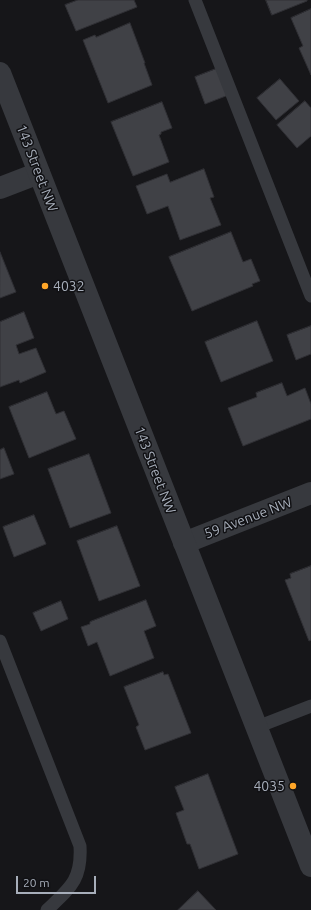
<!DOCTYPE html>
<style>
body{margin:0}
#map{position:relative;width:311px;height:910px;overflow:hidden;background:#161619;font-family:Ubuntu,sans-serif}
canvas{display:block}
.scale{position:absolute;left:16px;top:876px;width:80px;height:18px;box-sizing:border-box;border:2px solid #a7aeba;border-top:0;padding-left:5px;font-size:12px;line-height:14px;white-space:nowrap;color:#a7aeba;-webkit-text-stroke:3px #111114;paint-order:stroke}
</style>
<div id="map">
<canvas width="311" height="910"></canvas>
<div class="scale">20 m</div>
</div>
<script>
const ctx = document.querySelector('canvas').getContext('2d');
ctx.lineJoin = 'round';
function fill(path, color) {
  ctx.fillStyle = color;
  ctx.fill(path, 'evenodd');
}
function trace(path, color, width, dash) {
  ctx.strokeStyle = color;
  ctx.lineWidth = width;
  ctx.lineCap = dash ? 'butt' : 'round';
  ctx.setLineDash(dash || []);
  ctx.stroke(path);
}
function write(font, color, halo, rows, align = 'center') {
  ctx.font = font + ' Ubuntu,sans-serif';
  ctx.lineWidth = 3;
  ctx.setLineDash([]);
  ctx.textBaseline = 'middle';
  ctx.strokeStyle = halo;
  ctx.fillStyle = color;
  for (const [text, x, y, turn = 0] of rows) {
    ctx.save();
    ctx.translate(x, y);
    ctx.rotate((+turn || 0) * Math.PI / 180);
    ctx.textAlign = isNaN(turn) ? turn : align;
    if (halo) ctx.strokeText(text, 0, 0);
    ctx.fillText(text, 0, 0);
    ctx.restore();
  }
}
const building = new Path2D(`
 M 78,0 L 134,0 L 137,7 L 76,31 L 65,5 Z
 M 266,0 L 307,0 L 307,1 L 272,15 Z
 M 311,9 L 311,75 L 299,48 L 303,46 L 291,18 Z
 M 130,23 L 145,63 L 144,63 L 152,85 L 108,103 L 83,40 L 95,35 L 96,37 Z
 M 221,67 L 231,94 L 205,104 L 195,77 Z
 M 280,79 L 299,101 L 276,120 L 257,98 Z
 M 305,101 L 311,108 L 311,136 L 297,148 L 277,125 Z
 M 162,102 L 172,128 L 161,132 L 161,134 L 159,135 L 169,162 L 133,176 L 111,122 Z
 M 204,169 L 214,197 L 210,198 L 221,225 L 180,240 L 168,206 L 147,214 L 136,186 L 167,174 L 170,182 Z
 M 231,232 L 243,262 L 251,259 L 260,281 L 252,284 L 253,286 L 192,311 L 169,257 Z
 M 0,252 L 16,292 L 0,298 Z
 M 24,312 L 34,338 L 16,345 L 19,354 L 36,348 L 46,372 L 20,383 L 19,380 L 0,387 L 0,322 Z
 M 257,321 L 273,361 L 221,382 L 205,342 Z
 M 311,326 L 311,354 L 296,360 L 287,335 Z
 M 282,383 L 287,396 L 305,388 L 311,404 L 311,419 L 243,446 L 228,408 L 257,397 L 256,393 Z
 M 47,392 L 56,414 L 64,411 L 76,439 L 29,458 L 9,407 Z
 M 4,448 L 14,474 L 0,479 L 0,450 Z
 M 89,454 L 111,513 L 70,528 L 48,469 Z
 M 34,515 L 46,544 L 14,557 L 3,527 Z
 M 117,526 L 140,586 L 99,601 L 77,541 Z
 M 311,566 L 311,640 L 309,641 L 285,580 L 291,578 L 290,574 Z
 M 146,600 L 156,626 L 144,631 L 154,658 L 110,676 L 97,642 L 88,646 L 81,627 L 90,624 L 90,622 Z
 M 61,601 L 68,619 L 41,631 L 33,613 Z
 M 163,672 L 164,675 L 168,674 L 191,733 L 145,750 L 136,727 L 139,725 L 124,687 Z
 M 208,774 L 238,854 L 199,869 L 190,844 L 187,844 L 176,813 L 184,810 L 175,787 Z
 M 198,891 L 216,910 L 178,910 Z`);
fill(building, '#404146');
trace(building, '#303035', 1);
trace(new Path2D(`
 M 195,0 L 311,296
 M 0,641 L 80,846 C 82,880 70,888 47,910
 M 257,727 L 311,706`), '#37393e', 13);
trace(new Path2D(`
 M 0,188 L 39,173
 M 184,543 L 311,493`), '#37393e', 22);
trace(new Path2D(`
 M 0,73 L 311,866`), '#37393e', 22);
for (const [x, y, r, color] of [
 [45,286,4,"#ffa628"],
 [293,786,4,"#ffa628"]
]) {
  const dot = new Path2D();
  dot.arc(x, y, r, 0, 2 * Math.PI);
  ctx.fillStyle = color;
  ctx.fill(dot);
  trace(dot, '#111114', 1.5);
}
write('14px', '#a7aeba', '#111114', [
 ["143 Street NW",37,168,69],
 ["143 Street NW",155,470,69],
 ["59 Avenue NW",248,518,-21]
]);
write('14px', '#a7aeba', '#111114', [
 ["4032",53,286],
 ["4035",285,786,"right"]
], 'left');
</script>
